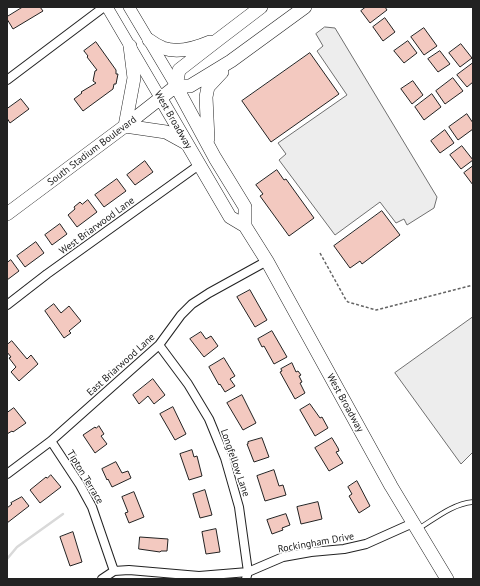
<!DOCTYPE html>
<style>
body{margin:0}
#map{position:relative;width:480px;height:586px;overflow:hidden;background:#fff;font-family:"PT Sans",sans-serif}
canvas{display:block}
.frame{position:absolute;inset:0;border:8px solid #222;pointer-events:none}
</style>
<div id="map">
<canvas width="480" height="586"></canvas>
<div class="frame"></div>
</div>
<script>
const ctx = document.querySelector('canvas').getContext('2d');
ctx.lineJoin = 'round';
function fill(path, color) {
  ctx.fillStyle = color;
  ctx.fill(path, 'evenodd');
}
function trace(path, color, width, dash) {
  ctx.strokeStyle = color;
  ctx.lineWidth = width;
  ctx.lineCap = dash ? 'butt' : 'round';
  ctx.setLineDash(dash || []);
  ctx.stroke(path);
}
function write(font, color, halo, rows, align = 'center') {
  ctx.font = font + ' "PT Sans",sans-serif';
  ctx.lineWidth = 3;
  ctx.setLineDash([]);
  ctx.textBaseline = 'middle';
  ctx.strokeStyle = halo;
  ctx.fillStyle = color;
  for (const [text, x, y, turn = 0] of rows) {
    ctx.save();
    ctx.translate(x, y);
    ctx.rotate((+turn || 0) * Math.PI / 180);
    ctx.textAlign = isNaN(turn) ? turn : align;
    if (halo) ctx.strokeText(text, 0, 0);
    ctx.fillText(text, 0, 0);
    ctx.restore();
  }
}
const parking = new Path2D(`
 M 325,27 L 335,28 L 437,197 L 434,208 L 407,225 L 404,219 L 396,223 L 380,202 L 335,235 L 279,160 L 286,154 L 278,143 L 347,95 L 317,51 L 323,46 L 316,34 Z
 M 473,317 L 473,452 L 461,464 L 395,373 Z`);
fill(parking, '#ededed');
trace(parking, '#6f6f6f', 1);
trace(new Path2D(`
 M 7,559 L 17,547 L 63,514`), '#d9d9d9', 2.5);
const building = new Path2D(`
 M 23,7 L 40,7 L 43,11 L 13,29 L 7,19 L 7,17 Z
 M 366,7 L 385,7 L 387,10 L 370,23 L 361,11 Z
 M 385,18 L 395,32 L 383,41 L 373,27 Z
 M 424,28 L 437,46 L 424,55 L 411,37 Z
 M 408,41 L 417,53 L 404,63 L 394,51 Z
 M 96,42 L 116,70 L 116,74 L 118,74 L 116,84 L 114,84 L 113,89 L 83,111 L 74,99 L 82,93 L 81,92 L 96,83 L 93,81 L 95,71 L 97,70 L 87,57 L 88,56 L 84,51 Z
 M 461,44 L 472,58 L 460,67 L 449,53 Z
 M 440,51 L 450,64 L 438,72 L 428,59 Z
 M 310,53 L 339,94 L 271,142 L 242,101 Z
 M 473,63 L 473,82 L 467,87 L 457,75 Z
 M 453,78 L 463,91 L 445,104 L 436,91 Z
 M 413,81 L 423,95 L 412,104 L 401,89 Z
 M 432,94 L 441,107 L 424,120 L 415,107 Z
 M 21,99 L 29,109 L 10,123 L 7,118 L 7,109 Z
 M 467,114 L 473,123 L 473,129 L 458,140 L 449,127 Z
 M 445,130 L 454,143 L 440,153 L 431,141 Z
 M 462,146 L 473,160 L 461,169 L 450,155 Z
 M 145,161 L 153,172 L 135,185 L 127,175 Z
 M 473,166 L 473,185 L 464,173 Z
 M 277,170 L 284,180 L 286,179 L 314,218 L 289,236 L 260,196 L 263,194 L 256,185 Z
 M 117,179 L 126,191 L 104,207 L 95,195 Z
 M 88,200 L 97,212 L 77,227 L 68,215 L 75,209 L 74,207 L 80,202 L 82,204 Z
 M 382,211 L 400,235 L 362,264 L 360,261 L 350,268 L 334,246 Z
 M 60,224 L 67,234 L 52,245 L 45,235 Z
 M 36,242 L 44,253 L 25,267 L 17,256 Z
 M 11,260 L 19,271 L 7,280 L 7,263 Z
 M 250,290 L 267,320 L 255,327 L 237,297 Z
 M 54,304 L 61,313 L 69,306 L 81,321 L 69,331 L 71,333 L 64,338 L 45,311 Z
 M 272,331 L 287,357 L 274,364 L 264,346 L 262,347 L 258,339 Z
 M 201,332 L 206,339 L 211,336 L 218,346 L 204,357 L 190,339 Z
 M 12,341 L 27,359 L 31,355 L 38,364 L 19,381 L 11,372 L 16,367 L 9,358 L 11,357 L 7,352 L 7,345 Z
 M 224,358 L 235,376 L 230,379 L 235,386 L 225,392 L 220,384 L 219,385 L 209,367 Z
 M 292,363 L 296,372 L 298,371 L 301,375 L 299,376 L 302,382 L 300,383 L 305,393 L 295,399 L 280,372 L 282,371 L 281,369 Z
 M 153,379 L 165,395 L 154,404 L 148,396 L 139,404 L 133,395 Z
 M 242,395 L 256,423 L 243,430 L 227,403 Z
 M 310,404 L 320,418 L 322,417 L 328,428 L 315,436 L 300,410 Z
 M 173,407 L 186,434 L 175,440 L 160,414 Z
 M 14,408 L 26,423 L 13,432 L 12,431 L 7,434 L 7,413 Z
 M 99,426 L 104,434 L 101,436 L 107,444 L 95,453 L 83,435 L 95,427 L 96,428 Z
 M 262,438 L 269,457 L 254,462 L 247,444 L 248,444 L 248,442 Z
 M 332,438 L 338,448 L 339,451 L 336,452 L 343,463 L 329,471 L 315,448 Z
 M 192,450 L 194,457 L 197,456 L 202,476 L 189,480 L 180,454 Z
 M 116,462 L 122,473 L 128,471 L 131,478 L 112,487 L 108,479 L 107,480 L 102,469 Z
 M 274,470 L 279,486 L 283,485 L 286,495 L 265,501 L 257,476 Z
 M 51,475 L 61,487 L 40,503 L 30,490 L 46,477 L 47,478 Z
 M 357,481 L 370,506 L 359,513 L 349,496 L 352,494 L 348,487 Z
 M 205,490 L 212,515 L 200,518 L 193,494 Z
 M 134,492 L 144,517 L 129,523 L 125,513 L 128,512 L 122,497 Z
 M 22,497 L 29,506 L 7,523 L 7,508 L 12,504 L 11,503 Z
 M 318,502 L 322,519 L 301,524 L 297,507 Z
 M 286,514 L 290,525 L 282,528 L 283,530 L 272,534 L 267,520 Z
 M 216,529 L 220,552 L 206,554 L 202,532 Z
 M 73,532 L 82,562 L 70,566 L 60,537 Z
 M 140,537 L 168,539 L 167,551 L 161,551 L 160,552 L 139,549 Z`);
fill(building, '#f3c9c0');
trace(building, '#222', 1);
const service = new Path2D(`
 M 418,529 C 436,518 452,504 473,502`);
const minor = new Path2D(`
 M 7,80 L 104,7
 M 7,305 L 47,274 L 199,165
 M 159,345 L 188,384 L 209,419 L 225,458 L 239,507 L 248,572 L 246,579
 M 51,441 L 80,485 L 92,507 L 114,571
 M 7,474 L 51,441 L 159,345 L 181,315 L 192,304 L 209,293 L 267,261
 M 102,579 L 114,571 L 129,570 L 199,576 L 248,572 L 283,557 L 311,552 L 344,549 L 366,544 L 413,523`);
const secondary = new Path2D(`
 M 107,7 L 161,99
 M 129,7 L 176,86`);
const primary = new Path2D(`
 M 149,40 C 153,43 158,46 163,48 C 177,53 196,48 210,42
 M 176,86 L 215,158 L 245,207 L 245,226
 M 176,86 L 190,86 L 231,61 L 305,7
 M 176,86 L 179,70 L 219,39 L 261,7
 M 161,99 L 230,217 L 245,226 L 267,261 L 391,486 L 447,579
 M 125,126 L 134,78 L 130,46
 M 125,126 L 166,132 L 186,143
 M 208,139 L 206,97 L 208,87 L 222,72
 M 7,214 L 125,126 L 176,86`);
trace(service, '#222', 5.5);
trace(minor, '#222', 10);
trace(secondary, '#222', 12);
trace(primary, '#222', 14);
trace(new Path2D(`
 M 320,253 L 346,300 L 348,302 L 376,310 L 473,285`), '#646464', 1.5, [3, 2]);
trace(service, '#fff', 4);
trace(minor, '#fff', 8);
trace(secondary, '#fff', 11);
trace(primary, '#fff', 13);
write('10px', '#222', '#fff', [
 ["West Broadway",173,120,60],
 ["South Stadium Boulevard",92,151,-37],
 ["West Briarwood Lane",97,226,-36],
 ["East Briarwood Lane",121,365,-42],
 ["West Broadway",345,403,61],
 ["Longfellow Lane",235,463,71],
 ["Tipton Terrace",85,477,59],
 ["Rockingham Drive",316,543,-10]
]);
</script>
